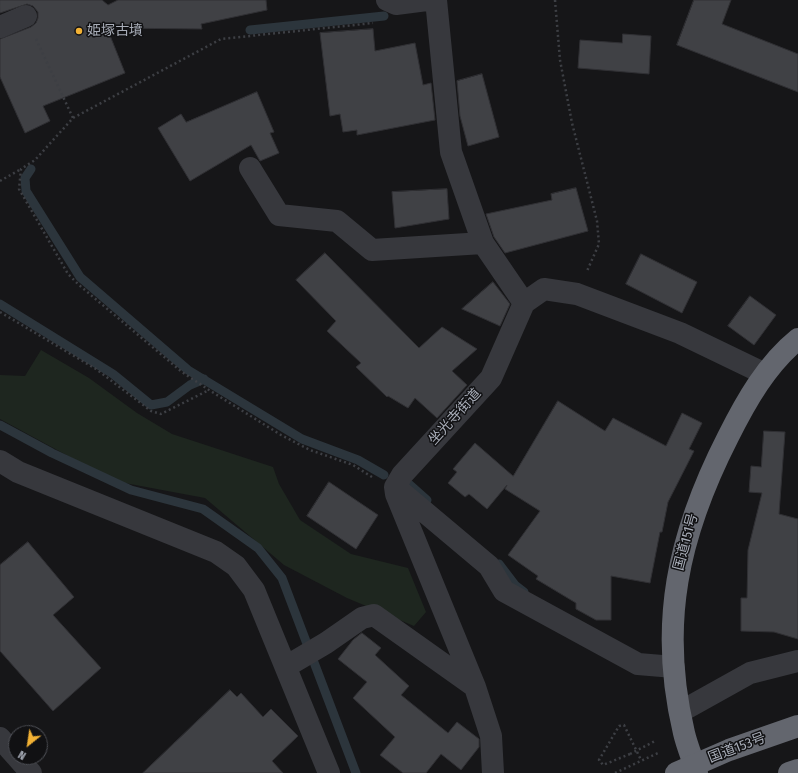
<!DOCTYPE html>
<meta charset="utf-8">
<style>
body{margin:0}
#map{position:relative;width:798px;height:773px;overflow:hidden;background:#161618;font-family:"Fira Sans Condensed",sans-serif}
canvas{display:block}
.north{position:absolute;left:8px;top:725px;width:40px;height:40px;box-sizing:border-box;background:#111113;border:1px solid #4d4f55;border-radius:50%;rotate:210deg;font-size:11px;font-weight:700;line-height:16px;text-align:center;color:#a8adb8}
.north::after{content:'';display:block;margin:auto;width:14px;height:18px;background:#f2b134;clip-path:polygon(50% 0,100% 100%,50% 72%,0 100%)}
</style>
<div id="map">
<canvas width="798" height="773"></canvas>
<div class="north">N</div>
</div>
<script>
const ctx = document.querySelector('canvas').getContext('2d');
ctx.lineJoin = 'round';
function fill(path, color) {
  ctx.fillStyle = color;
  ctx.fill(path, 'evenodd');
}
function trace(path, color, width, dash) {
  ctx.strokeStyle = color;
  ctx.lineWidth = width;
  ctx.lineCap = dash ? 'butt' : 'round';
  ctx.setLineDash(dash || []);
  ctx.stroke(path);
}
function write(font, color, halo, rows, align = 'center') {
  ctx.font = font + ' "Fira Sans Condensed","Noto Sans JP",sans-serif';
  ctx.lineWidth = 3;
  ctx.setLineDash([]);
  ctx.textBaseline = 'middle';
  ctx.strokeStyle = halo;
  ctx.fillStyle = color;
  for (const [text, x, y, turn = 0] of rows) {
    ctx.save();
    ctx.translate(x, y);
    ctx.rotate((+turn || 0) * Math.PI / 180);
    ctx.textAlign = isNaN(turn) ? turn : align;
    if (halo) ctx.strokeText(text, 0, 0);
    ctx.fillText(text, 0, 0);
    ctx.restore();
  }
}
fill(new Path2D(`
 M 41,350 L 89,378 L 137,413 L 172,434 L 273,467 L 279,484 L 300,520 L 351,554 L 408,568 L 426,612 L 414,626 L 347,598 L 284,565 L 205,498 L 114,481 L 0,419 L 0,375 L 25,376 Z`), '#1e261f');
trace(new Path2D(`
 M 250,30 L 384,16
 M 31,169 L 25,178 L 26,191 L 80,277 L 188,370 L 302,439 L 358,460 L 384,475
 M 0,304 L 113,374 L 151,405 L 167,402 L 190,385 L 204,379
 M 0,425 L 52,453 L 131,490 L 203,509 L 258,548 L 282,578 L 356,773
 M 409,484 L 427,500
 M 499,564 L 515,585 L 524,592`), '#2c353c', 9);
const building = new Path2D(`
 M 0,0 L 102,0 L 108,5 L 118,0 L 266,0 L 267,10 L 201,24 L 202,29 L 107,28 L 125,73 L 43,106 L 50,121 L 25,133 L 0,77 L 0,39 L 31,27 L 36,23 L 38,18 L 38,12 L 33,6 L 27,4 L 0,13 Z
 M 694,0 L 731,0 L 722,24 L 798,54 L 798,92 L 677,45 Z
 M 373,29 L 375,51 L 415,43 L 423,85 L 431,83 L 435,120 L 357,135 L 357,130 L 343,132 L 340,114 L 330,116 L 320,33 Z
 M 623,34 L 651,36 L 649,74 L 578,68 L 580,40 L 622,43 Z
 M 482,74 L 499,137 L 468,146 L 460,116 L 457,81 Z
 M 257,92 L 274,132 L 270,133 L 279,153 L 260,161 L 251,145 L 190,181 L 158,128 L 181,114 L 186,122 Z
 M 576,188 L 588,231 L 505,253 L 494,237 L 486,214 L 552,200 L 551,194 Z
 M 447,189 L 449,219 L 395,228 L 392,192 Z
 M 325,253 L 419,348 L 442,327 L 477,349 L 452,371 L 467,385 L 437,418 L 415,398 L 408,408 L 388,396 L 387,397 L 356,367 L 361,363 L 327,331 L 336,321 L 296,280 Z
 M 641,254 L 697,282 L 682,313 L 626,284 Z
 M 493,282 L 510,304 L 500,326 L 462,309 Z
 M 750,296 L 776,315 L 754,345 L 728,326 Z
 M 558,401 L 605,431 L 613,418 L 666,446 L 682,413 L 702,423 L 689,449 L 694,451 L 668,502 L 662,532 L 660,532 L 650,583 L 611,576 L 611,620 L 596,620 L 576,609 L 576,603 L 536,579 L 538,576 L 508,555 L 540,511 L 505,489 L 507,485 L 487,509 L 469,494 L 465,497 L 448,483 L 457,472 L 453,469 L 475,443 L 513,476 Z
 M 764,431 L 785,432 L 779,514 L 798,519 L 798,639 L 774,632 L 741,631 L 741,598 L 747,598 L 748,550 L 762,493 L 749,492 L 751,466 L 761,467 Z
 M 329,482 L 378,515 L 356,549 L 307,516 Z
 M 28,542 L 74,597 L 53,615 L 101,668 L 53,711 L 0,651 L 0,565 Z
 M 362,633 L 381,648 L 375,655 L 409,686 L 401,695 L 448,733 L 457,722 L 479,739 L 479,747 L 461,770 L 441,754 L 426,773 L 403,773 L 380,755 L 395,737 L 353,698 L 367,682 L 338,659 L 353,640 Z
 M 230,690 L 237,697 L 241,693 L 263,717 L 271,709 L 298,736 L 272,761 L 283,773 L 143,773 Z`);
fill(building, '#404145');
trace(building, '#303034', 1);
trace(new Path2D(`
 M 555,0 L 560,60 L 572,123 L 597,221 L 599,244 L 587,271
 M 36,39 L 73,118
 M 0,181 L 21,169
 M 0,312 L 96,369 L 151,411 L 161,414 L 209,390
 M 372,477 L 353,465 L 310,450 L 281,435 L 209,390 L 182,372 L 79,285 L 68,274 L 19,189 L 21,169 L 35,160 L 73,118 L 221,39 L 373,23
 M 630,754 L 655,741`), '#3d3f44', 2.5, [2, 3]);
trace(new Path2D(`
 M 387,0 L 396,4 L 427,0
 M 436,0 L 451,152 L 483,243 L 524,303
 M 0,27 L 26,16
 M 250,168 L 279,215 L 337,221 L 372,250 L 483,243
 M 0,461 L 18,472 L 216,552 L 236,566 L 254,590 L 329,773
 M 395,487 L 489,566 L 504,591 L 638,664 L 674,667
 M 287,666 L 326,643 L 362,618 L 374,615 L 474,686
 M 680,712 L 750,673 L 798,661
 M 0,738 L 16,756
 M 17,757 L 31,773
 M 493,773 L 491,736 L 475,687 L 396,494 L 395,487 L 402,475 L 491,378 L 524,303 L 544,289 L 577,294 L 680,333 L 765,374`), '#37383d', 22);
trace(new Path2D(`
 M 697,773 C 693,760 687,746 684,733 C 658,624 678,535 728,437 C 746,401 767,364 798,339
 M 789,773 L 798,770`), '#63666e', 22);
trace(new Path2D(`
 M 630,754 L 603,765 L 599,760 L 619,726 L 624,725 L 641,760
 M 615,773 L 658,753`), '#3d3f44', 2.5, [2, 3]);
trace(new Path2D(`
 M 676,773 L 729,750 L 798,726`), '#63666e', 22);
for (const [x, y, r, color] of [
 [79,31,4,"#f2b134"]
]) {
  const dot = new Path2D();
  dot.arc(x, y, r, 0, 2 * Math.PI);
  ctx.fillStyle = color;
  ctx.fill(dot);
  trace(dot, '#111113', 1.5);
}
write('14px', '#a8adb8', '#111113', [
 ["姫塚古墳",87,31]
], 'left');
write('14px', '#a8adb8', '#111113', [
 ["坐光寺街道",455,417,-48],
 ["国道151号",686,542,-75],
 ["国道153号",737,748,-21]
]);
</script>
